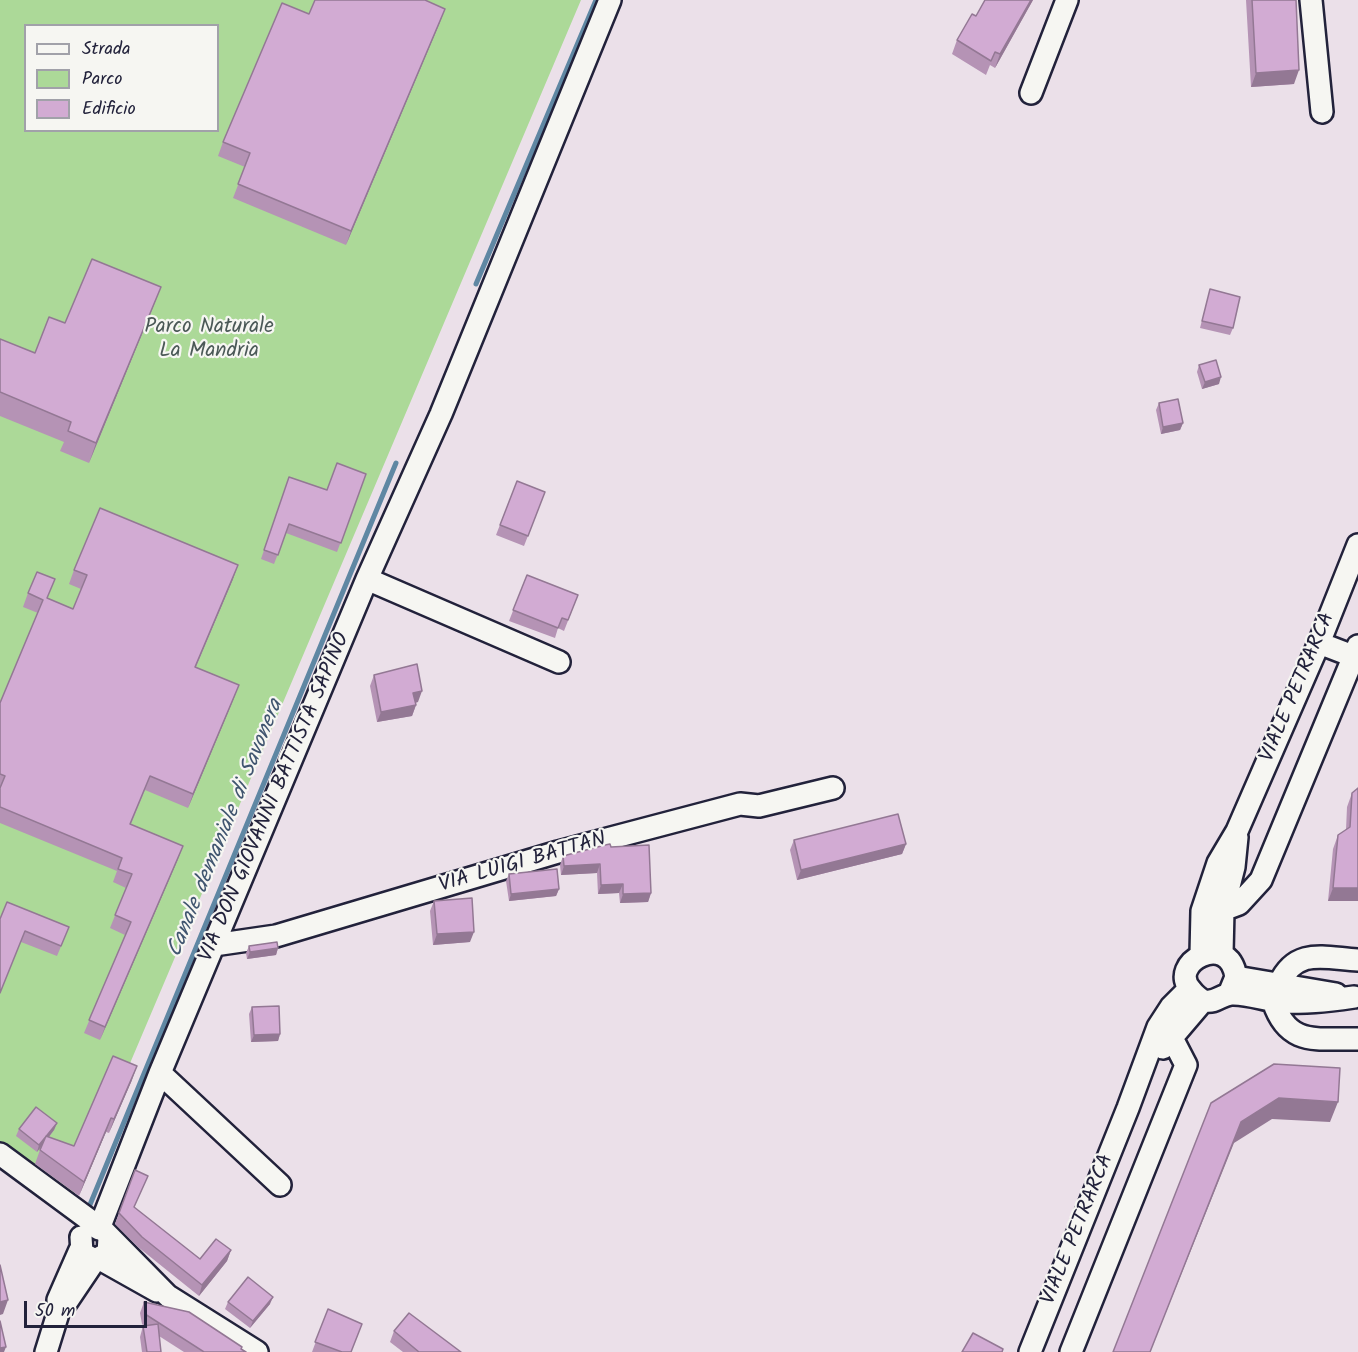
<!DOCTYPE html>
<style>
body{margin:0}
#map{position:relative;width:1358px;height:1352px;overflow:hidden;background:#ebe0e9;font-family:Kalam,sans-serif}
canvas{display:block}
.legend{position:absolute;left:24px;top:24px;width:195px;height:108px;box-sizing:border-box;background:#f6f6f2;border:2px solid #a1a1a9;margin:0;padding:8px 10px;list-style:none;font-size:18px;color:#22223b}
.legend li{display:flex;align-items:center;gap:12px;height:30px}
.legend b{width:30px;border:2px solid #a1a1a9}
.scale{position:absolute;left:24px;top:1301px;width:123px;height:27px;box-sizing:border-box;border:3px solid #22223b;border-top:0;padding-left:8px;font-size:18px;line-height:21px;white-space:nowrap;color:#22223b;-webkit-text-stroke:4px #f6f6f2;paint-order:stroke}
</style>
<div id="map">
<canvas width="1358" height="1352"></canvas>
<ul class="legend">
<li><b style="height:8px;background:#f6f6f2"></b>Strada</li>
<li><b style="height:16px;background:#acd998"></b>Parco</li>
<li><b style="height:16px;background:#d2abd3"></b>Edificio</li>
</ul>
<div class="scale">50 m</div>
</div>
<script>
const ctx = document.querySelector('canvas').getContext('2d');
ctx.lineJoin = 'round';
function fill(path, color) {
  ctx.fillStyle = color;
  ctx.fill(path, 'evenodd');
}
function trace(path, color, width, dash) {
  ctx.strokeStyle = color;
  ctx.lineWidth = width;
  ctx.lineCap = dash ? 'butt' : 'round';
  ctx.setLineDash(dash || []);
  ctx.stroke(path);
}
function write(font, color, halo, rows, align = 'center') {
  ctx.font = font + ' Kalam,sans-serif';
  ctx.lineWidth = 4.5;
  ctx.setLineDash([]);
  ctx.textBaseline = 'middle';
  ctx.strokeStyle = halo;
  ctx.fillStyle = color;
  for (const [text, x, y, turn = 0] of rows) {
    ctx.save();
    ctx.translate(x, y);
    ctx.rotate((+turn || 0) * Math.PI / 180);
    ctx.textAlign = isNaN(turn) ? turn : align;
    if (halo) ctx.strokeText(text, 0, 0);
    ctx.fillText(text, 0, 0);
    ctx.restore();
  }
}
fill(new Path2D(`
 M 0,0 L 581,0 L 72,1200 L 0,1141 ZM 26,26 L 218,26 L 218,130 L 26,130 Z`), '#acd998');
trace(new Path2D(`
 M 476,284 L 596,0
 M 89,1207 L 396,463`), '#5f87a3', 5);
const minor = new Path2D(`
 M 1311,0 L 1322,112
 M 1031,93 L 1067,0
 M 367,579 L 559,662
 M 1319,643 L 1358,658
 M 1223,910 L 1239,904 L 1261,880 L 1358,646
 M 214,945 L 276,936 L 558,852 L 740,804 L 759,806 L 833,788
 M 1201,954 L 1202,911 L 1218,863 L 1237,831 L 1319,643 L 1358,545
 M 1222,954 L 1223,910 L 1234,867 L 1237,837
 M 1236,977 L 1336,994
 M 1279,984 C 1296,947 1324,958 1358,960
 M 1229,994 L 1236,977 C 1229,929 1166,964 1191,990 C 1194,994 1200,1000 1205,1001 C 1216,1003 1221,995 1231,994 C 1245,993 1262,999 1276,1001 C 1303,1004 1327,1001 1354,997
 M 1273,1001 C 1288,1047 1316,1038 1358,1039
 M 1163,1048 L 1203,1001
 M 160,1073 L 280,1185
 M 0,1154 L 103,1230 L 168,1296 L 257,1352
 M 99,1229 L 160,1073 L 367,579 L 441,414 L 610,0
 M 81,1237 L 82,1253 L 95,1260 L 108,1253 L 109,1238
 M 100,1259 L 157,1291
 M 66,1303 L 95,1260
 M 46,1352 L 60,1307 L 58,1300 L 80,1250
 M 1030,1352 L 1128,1108 L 1158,1027 L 1171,1007 L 1189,989
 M 1071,1352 L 1186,1065 L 1171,1036`);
trace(minor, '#22223b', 26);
trace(minor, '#f6f6f2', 21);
fill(new Path2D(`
 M 985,0 L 1033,0 L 995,68 L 990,65 L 986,75 L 952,54 L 957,40 L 976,16 Z
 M 1246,0 L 1296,0 L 1294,84 L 1251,87 Z
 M 309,14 L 440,22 L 346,245 L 233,198 L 245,167 L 218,156 L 223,142 Z
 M 161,287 L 153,307 L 89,463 L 60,451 L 64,442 L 0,416 L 0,339 L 35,353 L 65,323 Z
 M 1210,289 L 1233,328 L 1230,335 L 1200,328 Z
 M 1199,365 L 1219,384 L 1202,389 L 1197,372 Z
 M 1159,403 L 1183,423 L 1180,430 L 1161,434 L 1156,410 Z
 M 366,474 L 337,552 L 286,533 L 274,564 L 261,559 L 289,477 L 327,490 Z
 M 517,481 L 545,492 L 524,546 L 496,535 Z
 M 74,570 L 233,579 L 196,667 L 234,698 L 188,808 L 145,790 L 131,824 L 178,859 L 100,1040 L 84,1033 L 125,935 L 110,928 L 126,888 L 113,882 L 117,871 L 0,823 L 0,703 L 38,613 L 23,607 L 28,593 L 48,599 L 73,609 L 81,589 L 69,584 Z
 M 527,575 L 578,595 L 564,631 L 558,628 L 555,638 L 509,621 Z
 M 374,675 L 418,702 L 415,703 L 416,705 L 412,716 L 377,722 L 370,686 Z
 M 1352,793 L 1358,901 L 1328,901 L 1333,849 L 1338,835 L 1346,830 L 1347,807 Z
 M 794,840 L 906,844 L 902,854 L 797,880 L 790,850 Z
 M 611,847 L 651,893 L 648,902 L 620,903 L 619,893 L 598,894 L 597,873 L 561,875 L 560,865 L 563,856 Z
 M 509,874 L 559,889 L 556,896 L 509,901 L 506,881 Z
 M 434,901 L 470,942 L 433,945 L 430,911 Z
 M 0,919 L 69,927 L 57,956 L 21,942 Z
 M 249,946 L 278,948 L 276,955 L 247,959 L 246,953 Z
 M 252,1007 L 280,1034 L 278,1041 L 251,1042 L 249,1014 Z
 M 132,1080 L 109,1133 L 106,1132 L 79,1196 L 35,1164 L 41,1147 L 37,1152 L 16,1136 L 19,1129 L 57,1123 L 54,1130 L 49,1137 L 74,1146 Z
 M 135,1170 L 148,1176 L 134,1207 L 200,1259 L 231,1250 L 227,1261 L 199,1296 L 138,1247 L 115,1224 Z
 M 144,1302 L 241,1350 L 246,1352 L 184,1352 L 159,1336 L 161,1352 L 142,1352 L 140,1337 L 143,1326 L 144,1326 L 142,1324 L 140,1313 Z
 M 228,1302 L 270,1304 L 250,1328 L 225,1309 Z
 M 328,1309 L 362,1324 L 351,1352 L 312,1352 Z
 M 394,1331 L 461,1352 L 403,1352 L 390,1342 Z`), '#b593b5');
fill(new Path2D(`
 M 1031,0 L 1033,0 L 995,68 L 1000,54 Z
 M 445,9 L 440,22 L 346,245 L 351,231 Z
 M 1299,70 L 1294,84 L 1251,87 L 1256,73 Z
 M 161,287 L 153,307 L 89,463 L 96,443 Z
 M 1221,377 L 1219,384 L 1202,389 L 1205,382 Z
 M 1183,423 L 1180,430 L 1161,434 L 1163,427 Z
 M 238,565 L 233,579 L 190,680 L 195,667 Z
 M 239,685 L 234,698 L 188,808 L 193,794 Z
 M 422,691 L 418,702 L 409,704 L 413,693 Z
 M 416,705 L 412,716 L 377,722 L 381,712 Z
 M 906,844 L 902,854 L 797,880 L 801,870 Z
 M 183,846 L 178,859 L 100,1040 L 105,1027 Z
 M 600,864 L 597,873 L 561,875 L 564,866 Z
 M 623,884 L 619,893 L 598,894 L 601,885 Z
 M 1333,888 L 1358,888 L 1358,901 L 1328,901 Z
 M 559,889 L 556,896 L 509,901 L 511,894 Z
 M 651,893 L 648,902 L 620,903 L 623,894 Z
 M 474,932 L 470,942 L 433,945 L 437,934 Z
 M 278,948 L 276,955 L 247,959 L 250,952 Z
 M 280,1034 L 278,1041 L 251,1042 L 254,1035 Z
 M 137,1066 L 132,1080 L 109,1133 L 114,1119 Z
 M 1279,1098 L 1338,1102 L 1330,1122 L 1272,1119 L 1234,1143 L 1150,1352 L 1241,1122 Z
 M 111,1118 L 106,1132 L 79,1196 L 84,1182 Z
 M 57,1123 L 54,1130 L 37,1152 L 39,1145 Z
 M 231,1250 L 227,1261 L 199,1296 L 202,1285 Z
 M 273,1297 L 270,1304 L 250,1328 L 253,1321 Z
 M 8,1300 L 3,1314 L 0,1315 L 0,1302 Z
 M 6,1347 L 4,1352 L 0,1352 L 0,1348 Z`), '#937894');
const building = new Path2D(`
 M 315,0 L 425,0 L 445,9 L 351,231 L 238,184 L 250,153 L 223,142 L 282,3 L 309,14 Z
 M 985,0 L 1031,0 L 1000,54 L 995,52 L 991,61 L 957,40 L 972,14 L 976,16 Z
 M 1252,0 L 1296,0 L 1299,70 L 1256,73 Z
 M 92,259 L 161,287 L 96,443 L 68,431 L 71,422 L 0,392 L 0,339 L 35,353 L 49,317 L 65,323 Z
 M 1210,289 L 1240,297 L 1233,328 L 1202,321 Z
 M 1216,360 L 1221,377 L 1205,382 L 1199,365 Z
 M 1178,399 L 1183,423 L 1163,427 L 1159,403 Z
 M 337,463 L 366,474 L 341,543 L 289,524 L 278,555 L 264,550 L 289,477 L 327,490 Z
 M 517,481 L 545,492 L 528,536 L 500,525 Z
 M 100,508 L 238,565 L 195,667 L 239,685 L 193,794 L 150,776 L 130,824 L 183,846 L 105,1027 L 89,1020 L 131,922 L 115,915 L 132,874 L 118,869 L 122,858 L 0,807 L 0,788 L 5,776 L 0,774 L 0,703 L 43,600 L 28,593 L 37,572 L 55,579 L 47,598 L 73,609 L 87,575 L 74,570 Z
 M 527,575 L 578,595 L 568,620 L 562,618 L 558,628 L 513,610 Z
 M 417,664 L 422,691 L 413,693 L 416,705 L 381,712 L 374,675 Z
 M 1358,788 L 1358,888 L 1333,888 L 1338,835 L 1350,827 L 1352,793 Z
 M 898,814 L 906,844 L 801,870 L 794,840 Z
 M 610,844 L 611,847 L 649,845 L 651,893 L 623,894 L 623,884 L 601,885 L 600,864 L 564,866 L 563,856 L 605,845 Z
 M 557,869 L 559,889 L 511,894 L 509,874 Z
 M 472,898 L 474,932 L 437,934 L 434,901 Z
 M 7,902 L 69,927 L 61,946 L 25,931 L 0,993 L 0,919 Z
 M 277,942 L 278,948 L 250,952 L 249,946 Z
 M 279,1006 L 280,1034 L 254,1035 L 252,1007 Z
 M 113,1056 L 137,1066 L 114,1119 L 111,1118 L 84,1182 L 40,1150 L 46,1136 L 74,1146 Z
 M 1274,1064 L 1340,1068 L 1338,1102 L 1279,1098 L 1241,1122 L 1150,1352 L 1113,1352 L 1211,1103 Z
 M 36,1107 L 57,1123 L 39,1145 L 19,1129 Z
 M 135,1170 L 148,1176 L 134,1207 L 200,1259 L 216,1239 L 231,1250 L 202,1285 L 142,1237 L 119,1213 Z
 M 0,1265 L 8,1300 L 0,1302 Z
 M 248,1277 L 273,1297 L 253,1321 L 228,1302 Z
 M 144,1302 L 189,1312 L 242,1347 L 241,1349 L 246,1352 L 204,1352 L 145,1314 Z
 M 328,1309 L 362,1324 L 351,1352 L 342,1352 L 315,1342 Z
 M 409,1313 L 461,1352 L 419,1352 L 394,1331 Z
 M 0,1321 L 6,1347 L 0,1348 Z
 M 158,1324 L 161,1352 L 147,1352 L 143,1326 Z
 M 973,1333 L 1003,1349 L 1002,1352 L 962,1352 Z`);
fill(building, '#d2abd3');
trace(building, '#937894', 1.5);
write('21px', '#4b5957', '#f6f6f2', [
 ["Parco Naturale",209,328],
 ["La Mandria",209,352]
]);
write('21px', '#22223b', '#f6f6f2', [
 ["VIALE PETRARCA",1299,688,-67],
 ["VIA DON GIOVANNI BATTISTA SAPINO",276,798,-67],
 ["VIA LUIGI BATTAN",523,864,-16],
 ["VIALE PETRARCA",1079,1230,-68]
]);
write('italic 22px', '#40556f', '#f6f6f2', [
 ["Canale demaniale di Savonera",227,829,-68]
]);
</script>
